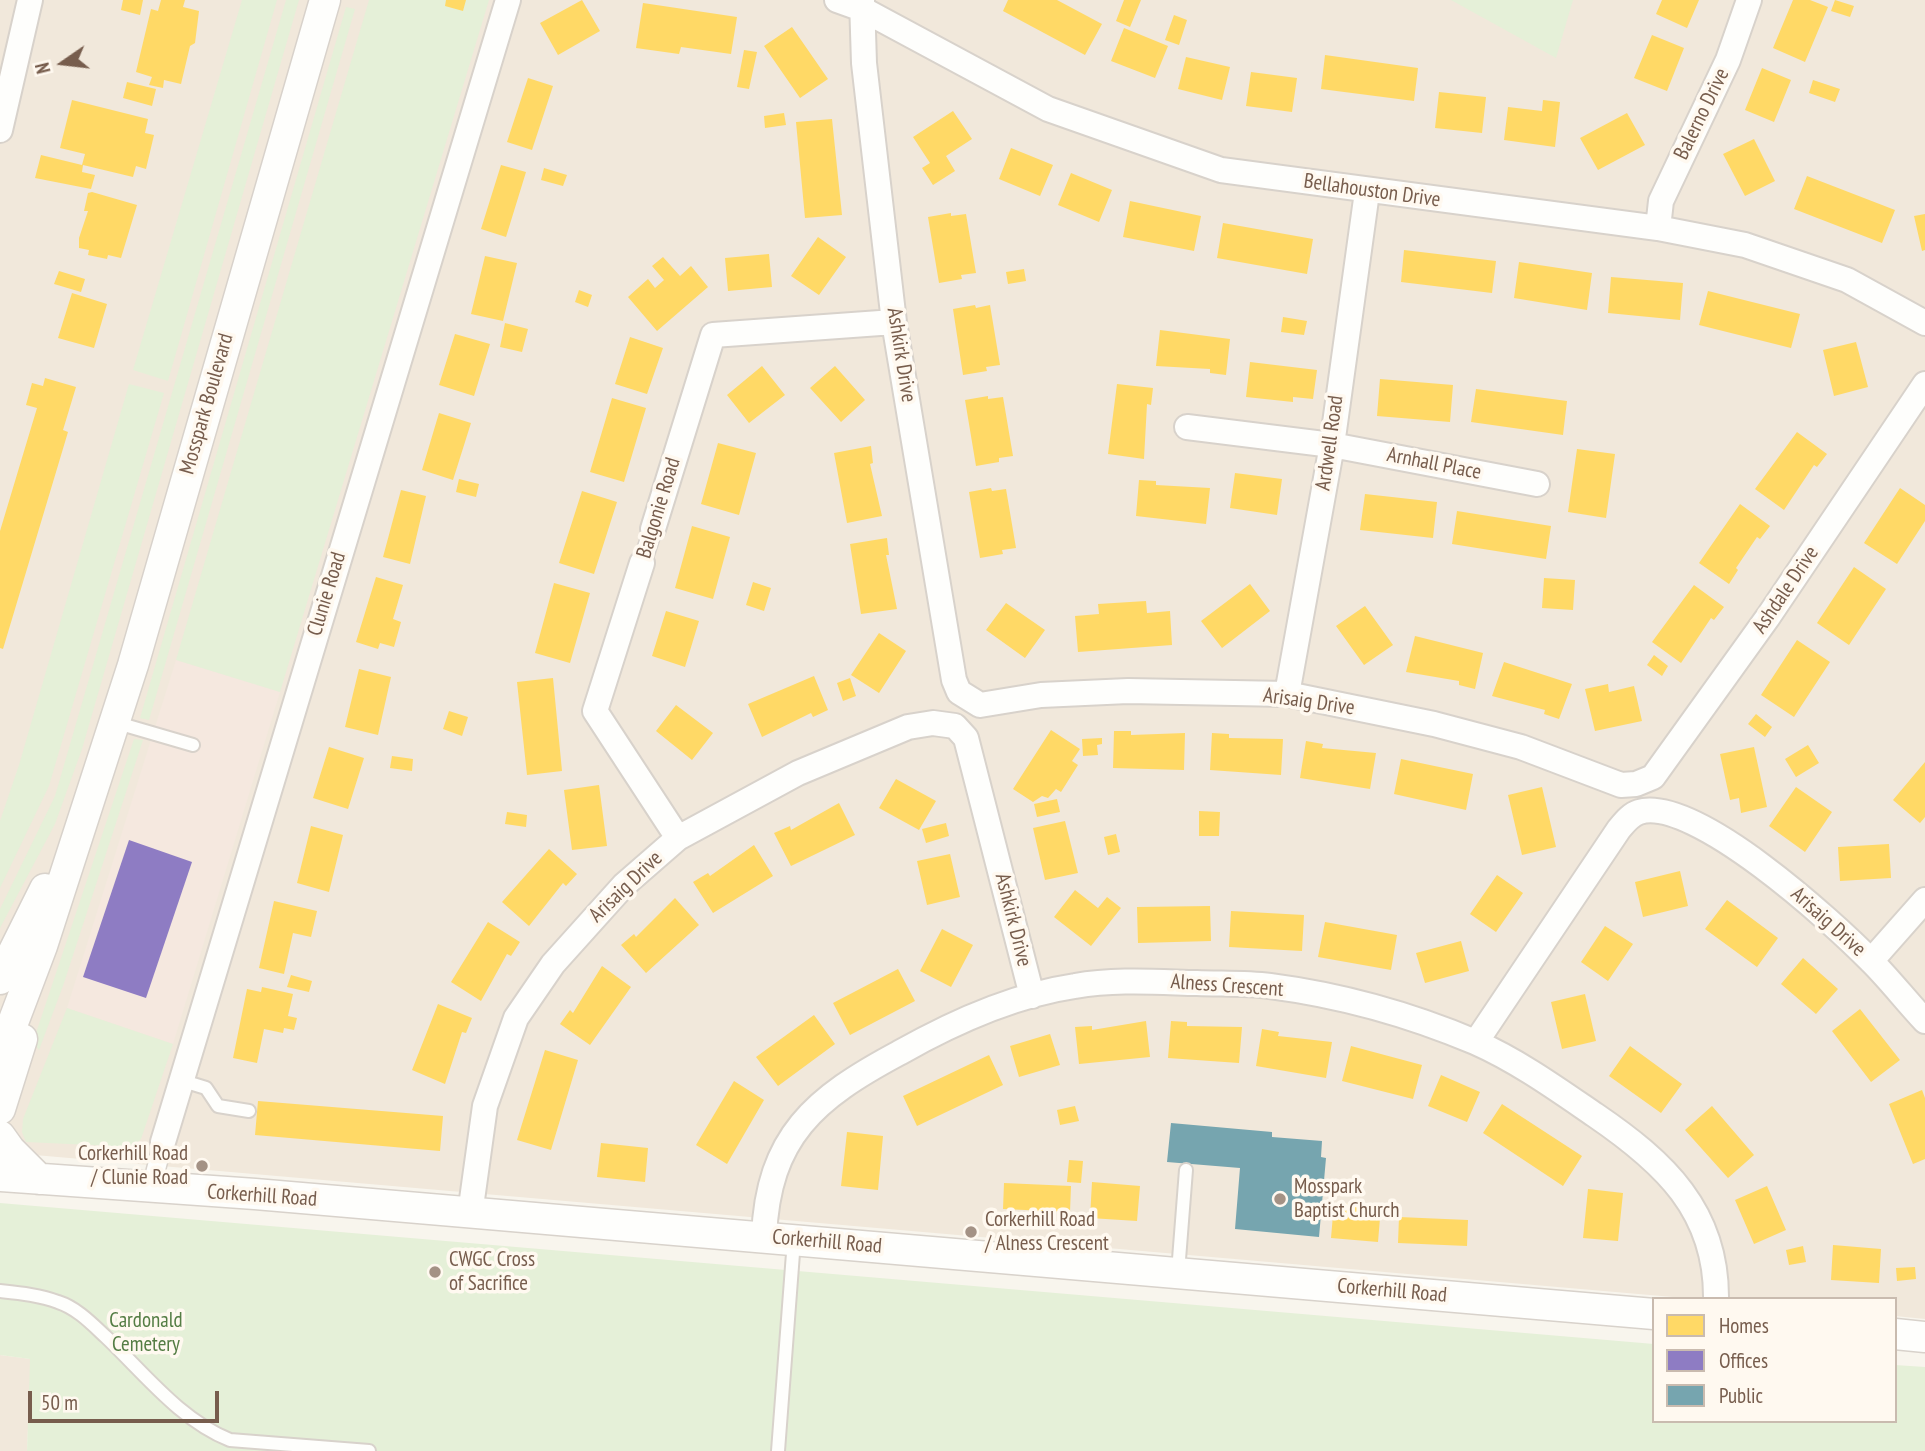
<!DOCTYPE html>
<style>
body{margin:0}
#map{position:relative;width:1925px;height:1451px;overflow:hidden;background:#f8f5ed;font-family:"PT Sans Narrow",sans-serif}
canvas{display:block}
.legend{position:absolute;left:1652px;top:1297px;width:245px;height:126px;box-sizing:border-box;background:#fff9f0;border:2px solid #c9bbaf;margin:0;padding:9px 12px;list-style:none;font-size:21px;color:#775d4d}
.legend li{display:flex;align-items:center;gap:14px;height:35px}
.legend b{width:35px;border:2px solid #c9bbaf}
.north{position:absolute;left:28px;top:28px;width:70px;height:70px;-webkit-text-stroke:5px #fff9f0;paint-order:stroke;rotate:256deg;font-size:19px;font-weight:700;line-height:28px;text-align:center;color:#775d4d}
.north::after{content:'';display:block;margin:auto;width:24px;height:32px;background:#775d4d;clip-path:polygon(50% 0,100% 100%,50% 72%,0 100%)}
.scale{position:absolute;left:28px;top:1391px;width:191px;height:32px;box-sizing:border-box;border:4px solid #775d4d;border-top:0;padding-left:9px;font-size:21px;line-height:24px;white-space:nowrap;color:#775d4d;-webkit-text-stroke:5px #fff9f0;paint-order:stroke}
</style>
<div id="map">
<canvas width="1925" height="1451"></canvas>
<ul class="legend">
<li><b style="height:19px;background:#ffd966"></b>Homes</li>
<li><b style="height:19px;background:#8e7cc3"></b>Offices</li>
<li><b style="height:19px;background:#76a5af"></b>Public</li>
</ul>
<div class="north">N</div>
<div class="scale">50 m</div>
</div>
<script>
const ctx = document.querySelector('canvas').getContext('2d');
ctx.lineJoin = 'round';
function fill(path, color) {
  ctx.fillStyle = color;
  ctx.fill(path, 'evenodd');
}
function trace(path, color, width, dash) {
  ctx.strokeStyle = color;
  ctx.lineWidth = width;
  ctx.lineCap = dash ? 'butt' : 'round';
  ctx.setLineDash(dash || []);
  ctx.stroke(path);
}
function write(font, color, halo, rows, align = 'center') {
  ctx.font = font + ' "PT Sans Narrow",sans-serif';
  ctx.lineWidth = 7;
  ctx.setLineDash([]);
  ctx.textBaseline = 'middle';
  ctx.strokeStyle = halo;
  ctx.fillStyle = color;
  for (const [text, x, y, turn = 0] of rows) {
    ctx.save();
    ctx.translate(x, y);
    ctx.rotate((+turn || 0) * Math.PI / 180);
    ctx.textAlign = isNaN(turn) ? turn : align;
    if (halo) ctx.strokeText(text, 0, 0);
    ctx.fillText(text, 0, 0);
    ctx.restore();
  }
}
fill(new Path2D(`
 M 0,0 L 1925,0 L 1925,1319 L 1895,1316 L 1895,1299 L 1696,1299 L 0,1152 Z
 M 0,1355 L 31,1359 L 27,1451 L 0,1451 Z`), '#f1e8db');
fill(new Path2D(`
 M 176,660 L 280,692 L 173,1044 L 67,1008 Z`), '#f5e8df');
fill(new Path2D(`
 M 242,0 L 277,0 L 168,381 L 133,370 Z
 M 286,0 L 299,0 L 82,749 L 55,824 L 0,928 L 0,909 L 55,796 Z
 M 369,0 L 489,0 L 280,692 L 176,660 Z
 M 1451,0 L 1573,0 L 1556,58 Z
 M 346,7 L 355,9 L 149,720 L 140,718 Z
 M 129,384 L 164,393 L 49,786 L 0,888 L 0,821 L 19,765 Z
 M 134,739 L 143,740 L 63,986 L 39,1050 L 33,1042 Z
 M 67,1008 L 173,1044 L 141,1139 L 133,1147 L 26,1142 L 22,1132 L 23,1119 Z
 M 0,1203 L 1654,1344 L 1654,1421 L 1895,1421 L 1895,1365 L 1925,1367 L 1925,1451 L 27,1451 L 30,1359 L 0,1355 Z`), '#e5f0d8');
fill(new Path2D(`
 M 123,0 L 143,0 L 140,15 L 121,10 Z
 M 161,0 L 185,0 L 183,7 L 199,11 L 195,43 L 190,46 L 181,84 L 164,80 L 163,88 L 149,85 L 152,77 L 136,72 L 151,9 L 158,11 Z
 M 446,0 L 466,0 L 463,11 L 445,6 Z
 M 582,0 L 600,31 L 558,55 L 540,23 Z
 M 1008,0 L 1057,0 L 1102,24 L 1085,55 L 1003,11 Z
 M 1124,0 L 1141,0 L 1130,27 L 1116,21 Z
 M 1662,0 L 1699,0 L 1687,28 L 1656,14 Z
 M 1793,0 L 1810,0 L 1828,7 L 1805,62 L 1773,48 Z
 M 1835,0 L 1854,6 L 1850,17 L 1831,11 Z
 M 643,3 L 737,17 L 731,54 L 681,47 L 679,54 L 636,48 Z
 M 1174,15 L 1187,20 L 1179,45 L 1165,40 Z
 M 792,27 L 828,79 L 800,98 L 764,46 Z
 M 1124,28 L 1168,46 L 1155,78 L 1111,61 Z
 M 1652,35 L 1684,48 L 1667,91 L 1634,78 Z
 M 744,50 L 757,52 L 749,89 L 737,87 Z
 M 1325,55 L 1418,68 L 1414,101 L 1321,89 Z
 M 1186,57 L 1230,67 L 1222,100 L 1178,89 Z
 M 1762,68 L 1791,80 L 1774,122 L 1745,110 Z
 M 1251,72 L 1297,78 L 1292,112 L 1246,106 Z
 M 528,78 L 553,86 L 532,150 L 507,142 Z
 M 1813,80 L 1840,89 L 1835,102 L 1809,93 Z
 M 127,82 L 156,89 L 152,106 L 123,98 Z
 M 1439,92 L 1486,97 L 1482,133 L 1435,128 Z
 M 72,100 L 148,119 L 145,133 L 154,135 L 146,169 L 136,166 L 133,177 L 83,165 L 82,172 L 95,175 L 91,189 L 35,178 L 41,155 L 82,165 L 85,154 L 60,148 Z
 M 1543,100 L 1560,102 L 1555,147 L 1504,140 L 1508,107 L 1542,111 Z
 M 953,111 L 972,139 L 946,156 L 955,171 L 933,185 L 922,168 L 930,163 L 913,137 Z
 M 784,113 L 786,125 L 765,128 L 764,116 Z
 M 1627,113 L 1645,145 L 1598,170 L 1580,138 Z
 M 832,119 L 842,215 L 805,218 L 796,122 Z
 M 1754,139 L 1775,181 L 1745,196 L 1723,154 Z
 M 1011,148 L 1053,165 L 1040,196 L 999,179 Z
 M 501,165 L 526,172 L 506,237 L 481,229 Z
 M 544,168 L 567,175 L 563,186 L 541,180 Z
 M 1071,173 L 1112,190 L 1099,222 L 1058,205 Z
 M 1807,176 L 1895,210 L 1882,243 L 1794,209 Z
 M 92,192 L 137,205 L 121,258 L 108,255 L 107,259 L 88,255 L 89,250 L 79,248 L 79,238 L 88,211 L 84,211 L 88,193 Z
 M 1130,201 L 1201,216 L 1194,251 L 1123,237 Z
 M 951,213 L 951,216 L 966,214 L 976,273 L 961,275 L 962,279 L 939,283 L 928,217 Z
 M 1925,214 L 1925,250 L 1922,251 L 1914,216 Z
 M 1223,223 L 1313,239 L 1307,274 L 1217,258 Z
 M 818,237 L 846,257 L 819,295 L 791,276 Z
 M 1404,250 L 1496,261 L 1492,293 L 1401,282 Z
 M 769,254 L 772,287 L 728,291 L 725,258 Z
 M 485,256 L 517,263 L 503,321 L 471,314 Z
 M 663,257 L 680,276 L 691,266 L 708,287 L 657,331 L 628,297 L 648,279 L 655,288 L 664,280 L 652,266 Z
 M 1519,262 L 1592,273 L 1587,310 L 1514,298 Z
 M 1024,269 L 1026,281 L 1008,284 L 1006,272 Z
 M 59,271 L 85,279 L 81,292 L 54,284 Z
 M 1611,277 L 1683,283 L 1680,320 L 1608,313 Z
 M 579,290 L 592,295 L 588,307 L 575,302 Z
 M 1708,291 L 1800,314 L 1791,348 L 1699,325 Z
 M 72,293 L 107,304 L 94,348 L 58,338 Z
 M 975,305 L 976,308 L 990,305 L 1000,365 L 986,367 L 987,371 L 963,375 L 953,309 Z
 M 1283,317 L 1307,321 L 1304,335 L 1281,332 Z
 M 505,323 L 528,329 L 522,352 L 500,347 Z
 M 1160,330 L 1230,339 L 1226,375 L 1210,373 L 1210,369 L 1156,366 Z
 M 455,334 L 490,344 L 474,396 L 439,385 Z
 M 630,337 L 663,348 L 647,394 L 615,384 Z
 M 1856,342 L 1868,387 L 1834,396 L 1823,350 Z
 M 1250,362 L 1317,370 L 1313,399 L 1293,397 L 1293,402 L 1246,397 Z
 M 762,366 L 785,395 L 749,423 L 727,395 Z
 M 835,366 L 865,400 L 841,422 L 810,388 Z
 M 45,378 L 76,387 L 63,430 L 68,432 L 3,649 L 0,648 L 0,531 L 37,408 L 26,405 L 32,383 L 43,386 Z
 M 1380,379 L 1453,385 L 1450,422 L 1377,416 Z
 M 1117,384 L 1153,388 L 1151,405 L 1147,404 L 1144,459 L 1108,454 Z
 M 1476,389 L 1567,401 L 1563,435 L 1471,422 Z
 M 988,396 L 988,399 L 1003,397 L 1013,456 L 999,458 L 999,462 L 976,466 L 965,400 Z
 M 612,398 L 646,408 L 624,482 L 590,472 Z
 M 439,413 L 471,423 L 453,480 L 422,470 Z
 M 1797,432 L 1827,454 L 1817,467 L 1814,465 L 1784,510 L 1755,489 Z
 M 718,443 L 756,453 L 739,515 L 701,504 Z
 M 871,446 L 873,463 L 870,464 L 882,516 L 847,523 L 834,453 Z
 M 1577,449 L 1615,454 L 1606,518 L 1568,512 Z
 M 1235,473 L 1282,479 L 1277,515 L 1230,508 Z
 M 459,479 L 479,484 L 476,497 L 456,492 Z
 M 1139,480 L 1156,481 L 1156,485 L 1210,488 L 1206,524 L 1136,516 Z
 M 991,488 L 992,491 L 1006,489 L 1016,548 L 1002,550 L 1003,554 L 980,558 L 969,492 Z
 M 1900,488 L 1925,505 L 1925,521 L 1897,564 L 1864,543 Z
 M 401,490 L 426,496 L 410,564 L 383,557 Z
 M 582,491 L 617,502 L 594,574 L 559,563 Z
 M 1365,494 L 1437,502 L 1433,538 L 1360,530 Z
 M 1740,504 L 1770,526 L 1760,539 L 1757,537 L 1736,568 L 1738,570 L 1729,584 L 1699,563 Z
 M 1457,511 L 1551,526 L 1546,559 L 1452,544 Z
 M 692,526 L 730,537 L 713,599 L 675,588 Z
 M 887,538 L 889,555 L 886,555 L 897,609 L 861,614 L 850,544 Z
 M 1854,567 L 1886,589 L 1849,645 L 1817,623 Z
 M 376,577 L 403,585 L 393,619 L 401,622 L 394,647 L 380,643 L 378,649 L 356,642 Z
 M 1544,578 L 1575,580 L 1573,610 L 1542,608 Z
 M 753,582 L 771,588 L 764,611 L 746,605 Z
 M 554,583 L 590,593 L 570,663 L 535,653 Z
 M 1250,584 L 1270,611 L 1222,648 L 1201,621 Z
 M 1694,585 L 1724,607 L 1714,620 L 1711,618 L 1681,663 L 1652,642 Z
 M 1146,601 L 1147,613 L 1170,611 L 1172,645 L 1078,652 L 1075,616 L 1099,614 L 1098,604 Z
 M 1006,603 L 1045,630 L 1025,658 L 986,630 Z
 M 1365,606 L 1393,645 L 1364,665 L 1336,626 Z
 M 666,611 L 699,621 L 685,667 L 652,656 Z
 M 879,633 L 906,651 L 879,693 L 851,675 Z
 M 1415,636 L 1483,653 L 1475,689 L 1459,685 L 1459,681 L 1406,672 Z
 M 1797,640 L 1830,662 L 1794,717 L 1761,695 Z
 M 1654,655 L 1668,666 L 1662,676 L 1647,665 Z
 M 1504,662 L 1572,684 L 1559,719 L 1544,714 L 1545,710 L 1492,696 Z
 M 359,669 L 391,677 L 378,735 L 345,727 Z
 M 814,676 L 828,710 L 813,717 L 811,713 L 762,737 L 748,704 Z
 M 553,678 L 562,771 L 527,775 L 517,682 Z
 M 850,678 L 856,696 L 843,701 L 837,683 Z
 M 1608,684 L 1609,692 L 1634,686 L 1642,721 L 1595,731 L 1585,689 Z
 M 676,705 L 713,733 L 692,760 L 656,731 Z
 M 449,711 L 468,717 L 462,736 L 443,729 Z
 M 1756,714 L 1772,727 L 1765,737 L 1748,724 Z
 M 1051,730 L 1080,749 L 1072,761 L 1078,765 L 1061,792 L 1056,789 L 1048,798 L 1042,796 L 1033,802 L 1013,789 Z
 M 1114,731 L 1131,731 L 1131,735 L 1185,733 L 1184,770 L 1113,768 Z
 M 1212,733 L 1229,734 L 1229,738 L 1283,739 L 1281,775 L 1210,770 Z
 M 1102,738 L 1102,744 L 1097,745 L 1098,755 L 1083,756 L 1082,739 Z
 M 1306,741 L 1323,744 L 1322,748 L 1376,753 L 1370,789 L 1300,778 Z
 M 1808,745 L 1819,763 L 1796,777 L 1785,759 Z
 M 329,747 L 364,758 L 348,809 L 313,798 Z
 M 1754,747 L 1767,807 L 1741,813 L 1739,798 L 1730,800 L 1720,754 Z
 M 392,756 L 413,759 L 412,771 L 390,768 Z
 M 1401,759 L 1473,774 L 1466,810 L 1394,794 Z
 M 1925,762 L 1925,817 L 1920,823 L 1893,800 Z
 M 896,779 L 936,801 L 919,830 L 879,808 Z
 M 599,785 L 607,846 L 572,850 L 564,790 Z
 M 1542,787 L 1556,847 L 1522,855 L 1508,795 Z
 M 1796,787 L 1832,812 L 1805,852 L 1769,826 Z
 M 1057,799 L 1060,812 L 1037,817 L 1034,804 Z
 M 839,803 L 855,835 L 791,866 L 774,833 L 790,826 L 791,830 Z
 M 1199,811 L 1220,812 L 1219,836 L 1199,836 Z
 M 507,812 L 527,815 L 526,827 L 505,824 Z
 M 1065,821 L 1078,873 L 1045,880 L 1033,828 Z
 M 946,823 L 949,836 L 926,843 L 922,829 Z
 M 311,826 L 343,835 L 329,892 L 297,883 Z
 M 1116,834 L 1120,852 L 1108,855 L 1104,837 Z
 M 1889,844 L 1891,878 L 1840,881 L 1838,847 Z
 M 754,845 L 773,876 L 713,913 L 693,882 L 708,873 L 710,876 Z
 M 549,849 L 577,874 L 566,886 L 563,883 L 529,926 L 502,902 Z
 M 950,854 L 960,897 L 927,905 L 917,861 Z
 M 1680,871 L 1688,906 L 1643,917 L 1635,882 Z
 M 1497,875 L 1523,893 L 1496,932 L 1470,914 Z
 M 1075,890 L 1098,908 L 1107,897 L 1121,908 L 1091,946 L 1054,917 Z
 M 675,898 L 699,925 L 646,973 L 621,945 L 634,934 L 636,937 Z
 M 1727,900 L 1778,938 L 1757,967 L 1705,929 Z
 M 274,901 L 317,911 L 311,937 L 293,933 L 284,974 L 259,968 Z
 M 1210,906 L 1211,941 L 1138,943 L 1137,907 Z
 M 1231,911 L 1304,915 L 1302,951 L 1229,947 Z
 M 488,922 L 520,942 L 511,956 L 507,954 L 481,1001 L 451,982 Z
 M 1325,922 L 1397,935 L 1391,970 L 1318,957 Z
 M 1605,926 L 1633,944 L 1608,981 L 1581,962 Z
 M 942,929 L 973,945 L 951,987 L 920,971 Z
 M 1461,941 L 1469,971 L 1425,983 L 1416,953 Z
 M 1803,958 L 1838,989 L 1816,1014 L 1781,984 Z
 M 602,966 L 631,987 L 590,1045 L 560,1024 L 570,1010 L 573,1013 Z
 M 898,969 L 915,1001 L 850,1035 L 833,1003 Z
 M 291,975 L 312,981 L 309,992 L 287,987 Z
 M 262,987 L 293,994 L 288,1016 L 297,1018 L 294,1030 L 284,1028 L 283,1033 L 264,1029 L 257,1063 L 233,1058 L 247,989 L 261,992 Z
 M 1585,994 L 1596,1041 L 1562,1049 L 1551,1002 Z
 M 438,1004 L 472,1018 L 466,1033 L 462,1032 L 445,1084 L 412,1070 Z
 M 1860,1009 L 1900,1060 L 1871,1082 L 1832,1031 Z
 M 814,1015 L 835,1044 L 778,1086 L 756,1057 Z
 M 1146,1021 L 1150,1057 L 1079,1064 L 1075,1027 L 1092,1026 L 1092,1030 Z
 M 1171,1021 L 1187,1022 L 1187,1026 L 1242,1027 L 1239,1063 L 1168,1058 Z
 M 1262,1029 L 1279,1032 L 1278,1036 L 1332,1042 L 1326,1078 L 1256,1066 Z
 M 1050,1034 L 1060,1065 L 1019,1077 L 1010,1046 Z
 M 1351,1046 L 1422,1065 L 1413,1099 L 1342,1081 Z
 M 1630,1046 L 1682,1084 L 1661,1113 L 1609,1076 Z
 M 545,1050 L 578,1060 L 551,1150 L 517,1140 Z
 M 989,1055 L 1003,1085 L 917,1126 L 903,1096 Z
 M 1441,1075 L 1480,1092 L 1467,1122 L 1428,1106 Z
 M 734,1081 L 764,1100 L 727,1164 L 696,1145 Z
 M 1922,1090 L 1925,1098 L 1925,1159 L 1913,1164 L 1889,1104 Z
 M 258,1101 L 443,1116 L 440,1151 L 255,1135 Z
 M 1502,1104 L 1582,1156 L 1563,1186 L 1483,1133 Z
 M 1075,1106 L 1079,1121 L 1060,1125 L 1057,1110 Z
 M 1712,1106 L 1754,1155 L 1728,1178 L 1685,1130 Z
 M 847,1132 L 883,1136 L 878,1190 L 841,1186 Z
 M 601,1143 L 648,1148 L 645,1182 L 597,1177 Z
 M 1069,1160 L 1083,1161 L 1081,1183 L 1067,1182 Z
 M 1092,1182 L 1140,1186 L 1137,1221 L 1090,1218 Z
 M 1004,1183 L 1071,1186 L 1070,1212 L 1003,1209 Z
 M 1767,1186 L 1786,1230 L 1754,1244 L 1735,1200 Z
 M 1588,1189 L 1623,1193 L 1618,1241 L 1583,1238 Z
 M 1334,1203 L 1381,1206 L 1378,1242 L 1331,1238 Z
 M 1399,1217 L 1468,1220 L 1467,1246 L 1398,1243 Z
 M 1833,1245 L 1881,1249 L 1879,1283 L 1831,1280 Z
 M 1803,1246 L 1806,1262 L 1789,1265 L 1786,1250 Z
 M 1915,1267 L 1916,1279 L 1897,1281 L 1896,1268 Z`), '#ffd966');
fill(new Path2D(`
 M 129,840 L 192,862 L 146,998 L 83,977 Z`), '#8e7cc3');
fill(new Path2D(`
 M 1171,1123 L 1272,1132 L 1272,1137 L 1322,1141 L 1321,1157 L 1326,1158 L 1319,1237 L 1235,1229 L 1240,1168 L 1167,1162 Z`), '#76a5af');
const service = new Path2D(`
 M 114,722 L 193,745
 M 180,1080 L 206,1088 L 218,1106 L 249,1111
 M 1178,1272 L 1186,1170
 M 0,1291 C 19,1293 40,1295 58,1302 C 77,1308 92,1324 106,1337 C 144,1373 180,1420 230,1440 L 369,1451
 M 778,1451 L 794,1240`);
const pedestrian = new Path2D(`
 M 642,563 L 653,529
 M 151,1189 L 163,1142`);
const minor = new Path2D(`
 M 837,0 L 862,9 L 1048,109 L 1221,170 L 1658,228 L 1745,245 L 1847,280 L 1925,323
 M 862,0 L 864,63 L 894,322 L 954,680 L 959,692 L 980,705 L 1041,695 L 1128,691 L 1287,694 L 1434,724 L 1521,747 L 1621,785 L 1636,784 L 1653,777 L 1768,617 L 1925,384
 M 0,130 L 30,0
 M 1658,228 L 1661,201 L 1728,60 L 1749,0
 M 1187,427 L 1332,445 L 1537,484
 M 653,529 L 713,335 L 894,322
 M 642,563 L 595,711 L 678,838
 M 1287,694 L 1332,445 L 1367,192
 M 1871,961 L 1925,900
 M 1476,1042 L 1619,829 C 1625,822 1630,815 1639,812 C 1694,795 1834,923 1872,962 C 1890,980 1907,1002 1925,1021
 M 163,1142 L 508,0
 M 470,1214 L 485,1106 L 516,1018 L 553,964 L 624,885 L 678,838 L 798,773 L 908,727 L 933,723 L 955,726 L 966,738 L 1032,996
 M 764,1237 C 768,1136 815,1098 899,1053 C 952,1023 1014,995 1075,986 C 1115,979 1156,982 1197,983 C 1221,984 1246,983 1270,986 C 1339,995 1411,1015 1475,1042 C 1518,1061 1557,1089 1595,1115 C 1664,1162 1717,1211 1716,1299`);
const tertiary = new Path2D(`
 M 0,979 L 45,889
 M 0,1057 L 42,946 L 133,665 L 325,0
 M 0,1109 L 22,1039
 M 0,1136 L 10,1150 L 39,1179
 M 0,1176 L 255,1194 L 1654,1314
 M 1895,1334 L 1925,1337`);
trace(service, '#d8d2cb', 16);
trace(pedestrian, '#d8d2cb', 21);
trace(minor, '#d8d2cb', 28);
trace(tertiary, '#d8d2cb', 33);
trace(service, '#fefefc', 12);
trace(pedestrian, '#fefefc', 18);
trace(minor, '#fefefc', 24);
trace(tertiary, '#fefefc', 30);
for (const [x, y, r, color] of [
 [202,1166,7,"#a49285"],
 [1280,1199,7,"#a49285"],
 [971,1232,7,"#a49285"],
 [435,1272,7,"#a49285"]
]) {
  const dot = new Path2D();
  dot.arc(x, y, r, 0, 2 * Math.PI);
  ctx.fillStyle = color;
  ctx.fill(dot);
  trace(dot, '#fff9f0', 2.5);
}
write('21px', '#775d4d', '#fff9f0', [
 ["Balerno Drive",1702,114,-64],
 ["Bellahouston Drive",1372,191,8],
 ["Ashkirk Drive",901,355,81],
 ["Mosspark Boulevard",207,404,-74],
 ["Ardwell Road",1330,443,-82],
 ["Arnhall Place",1434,464,11],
 ["Balgonie Road",659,508,-73],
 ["Ashdale Drive",1786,590,-56],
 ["Clunie Road",327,594,-73],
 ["Arisaig Drive",1309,702,8],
 ["Arisaig Drive",626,887,-44],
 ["Ashkirk Drive",1013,920,76],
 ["Arisaig Drive",1828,922,42],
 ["Alness Crescent",1227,986,4],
 ["Corkerhill Road",262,1196,4],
 ["Corkerhill Road",827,1242,5],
 ["Corkerhill Road",1392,1291,5]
]);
write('21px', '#775d4d', '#fff9f0', [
 ["Corkerhill Road",188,1154,"right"],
 ["/ Clunie Road",188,1178,"right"],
 ["Mosspark",1294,1187],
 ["Baptist Church",1294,1211],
 ["Corkerhill Road",985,1220],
 ["/ Alness Crescent",985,1244],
 ["CWGC Cross",449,1260],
 ["of Sacrifice",449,1284]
], 'left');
write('21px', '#547d44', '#fff9f0', [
 ["Cardonald",146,1321],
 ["Cemetery",146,1345]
]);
</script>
